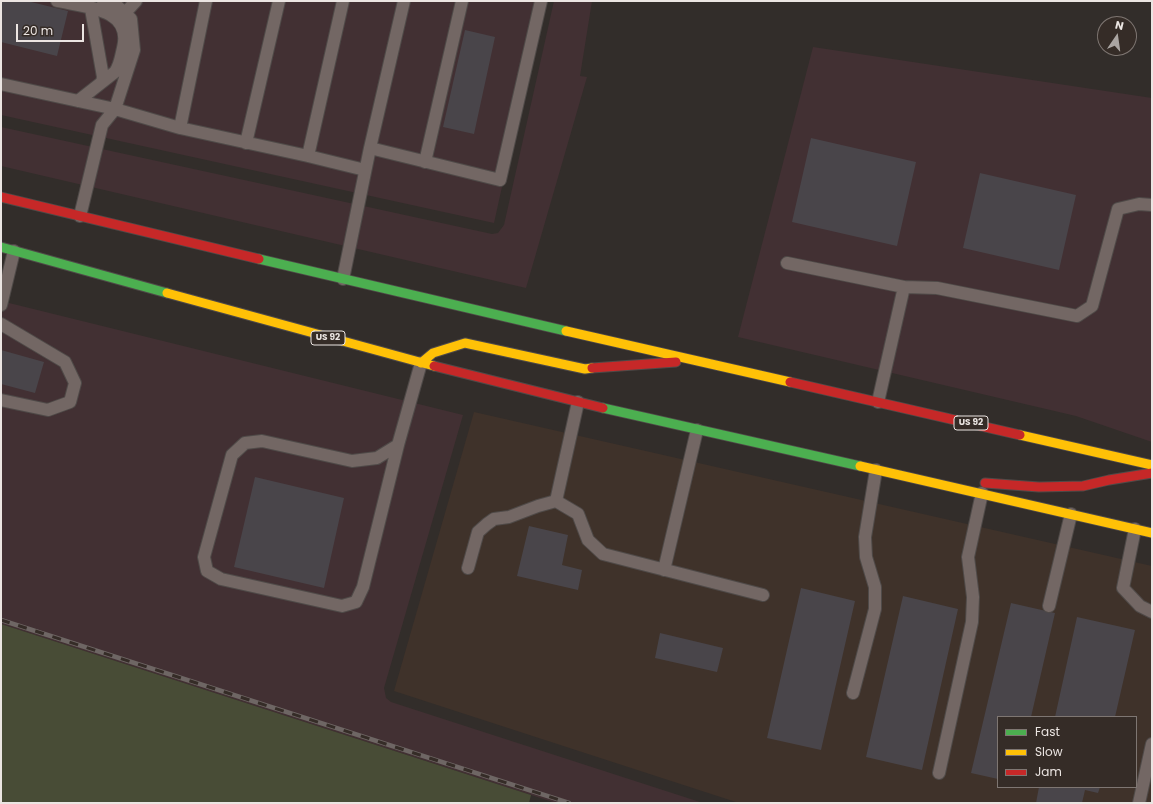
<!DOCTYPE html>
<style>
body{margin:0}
#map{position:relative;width:1153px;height:804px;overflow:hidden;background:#322d2a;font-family:Poppins,sans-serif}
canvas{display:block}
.frame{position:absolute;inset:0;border:2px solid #ebe5e2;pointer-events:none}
.legend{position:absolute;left:997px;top:716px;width:140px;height:72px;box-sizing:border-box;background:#352c27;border:1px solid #7e7672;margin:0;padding:5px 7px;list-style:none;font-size:12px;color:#ebe5e2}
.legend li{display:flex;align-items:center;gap:8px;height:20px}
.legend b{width:20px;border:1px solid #7e7672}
.north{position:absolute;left:1097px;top:16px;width:40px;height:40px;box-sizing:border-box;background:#352c27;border:1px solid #7e7672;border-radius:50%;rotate:13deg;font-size:11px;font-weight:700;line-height:16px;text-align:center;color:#ebe5e2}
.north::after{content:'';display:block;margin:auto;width:14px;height:18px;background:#aaa5a2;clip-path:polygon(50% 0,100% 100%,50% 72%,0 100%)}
.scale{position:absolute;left:16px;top:24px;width:68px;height:18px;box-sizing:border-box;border:2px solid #ebe5e2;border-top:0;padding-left:5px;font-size:12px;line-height:14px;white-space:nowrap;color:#ebe5e2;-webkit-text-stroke:3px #352c27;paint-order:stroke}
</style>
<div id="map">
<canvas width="1153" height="804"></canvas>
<div class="frame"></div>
<ul class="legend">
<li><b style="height:5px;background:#4caf50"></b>Fast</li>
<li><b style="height:5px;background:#ffc107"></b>Slow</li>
<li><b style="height:5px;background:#c62828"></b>Jam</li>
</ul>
<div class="north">N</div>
<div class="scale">20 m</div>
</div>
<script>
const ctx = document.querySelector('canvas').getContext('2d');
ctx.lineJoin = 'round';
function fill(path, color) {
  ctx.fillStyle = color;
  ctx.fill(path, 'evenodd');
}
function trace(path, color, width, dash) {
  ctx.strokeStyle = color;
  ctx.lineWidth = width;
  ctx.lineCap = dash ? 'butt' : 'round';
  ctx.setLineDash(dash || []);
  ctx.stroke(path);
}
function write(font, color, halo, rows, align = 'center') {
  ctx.font = font + ' Poppins,sans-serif';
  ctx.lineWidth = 3;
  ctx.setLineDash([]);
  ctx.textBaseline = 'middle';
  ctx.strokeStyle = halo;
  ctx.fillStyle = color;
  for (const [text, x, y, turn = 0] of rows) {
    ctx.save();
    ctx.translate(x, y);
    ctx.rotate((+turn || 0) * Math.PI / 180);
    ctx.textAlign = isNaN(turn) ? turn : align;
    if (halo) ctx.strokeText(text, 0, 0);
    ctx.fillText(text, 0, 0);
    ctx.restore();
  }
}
fill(new Path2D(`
 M 1,1 L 543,1 L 494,223 L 1,115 Z
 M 554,1 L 592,1 L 580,76 L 587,77 L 526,288 L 1,166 L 1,127 L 492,234 L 498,233 L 504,225 Z
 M 813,47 L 1152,98 L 1152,442 L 1076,416 L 738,337 Z
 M 1,301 L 463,415 L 384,688 L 386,698 L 391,702 L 703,803 L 556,803 L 1,624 Z`), '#423033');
fill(new Path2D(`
 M 474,412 L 1152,566 L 1152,803 L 739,803 L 394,691 ZM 998,717 L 1136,717 L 1136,787 L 998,787 Z`), '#3f322a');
fill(new Path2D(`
 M 1,624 L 531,795 L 529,803 L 1,803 Z`), '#484c36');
fill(new Path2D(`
 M 1,1 L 27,1 L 68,11 L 57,56 L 1,42 Z
 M 465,30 L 495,37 L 474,134 L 443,127 Z
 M 811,138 L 916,162 L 897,246 L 792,222 Z
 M 980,173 L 1076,195 L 1059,270 L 963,248 Z
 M 1,350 L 44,362 L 35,393 L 1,384 Z
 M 255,477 L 344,498 L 324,588 L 234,567 Z
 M 529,526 L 568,535 L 562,565 L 582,570 L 578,590 L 517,576 Z
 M 801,588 L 855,601 L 821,750 L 767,738 Z
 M 903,596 L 958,609 L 922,770 L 866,757 Z
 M 1011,603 L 1055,613 L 1031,717 L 998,717 L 998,779 L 971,773 Z
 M 1077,617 L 1135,630 L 1115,717 L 1055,717 Z
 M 660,633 L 723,648 L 717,672 L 655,658 Z
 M 1039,787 L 1100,787 L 1098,793 L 1085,790 L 1082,803 L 1036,803 Z`), '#49454a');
const lane = new Path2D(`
 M 57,1 C 84,7 133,8 123,48 C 121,56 120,65 115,72 L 78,101
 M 206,1 L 180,128 L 308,156 L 365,170
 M 91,9 L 103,77 L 102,82
 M 125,13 L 136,1
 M 1,84 L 115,109 L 134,50 L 131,19 L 115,4 L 103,1
 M 246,143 L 279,1
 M 370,148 L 500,180 L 541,1
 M 308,156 L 343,1
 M 425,162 L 462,1
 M 80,216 L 102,125 L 115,109 L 180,128
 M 787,263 L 904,287
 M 343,279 L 370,148 L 404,1
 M 1,305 L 14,251
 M 1,324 L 65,362 L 75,383 L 70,402 L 48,410 L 1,400
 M 878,402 L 904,287 L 937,288 L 1077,316 L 1092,306 L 1118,209 L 1139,204 L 1152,205
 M 398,445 L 363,587 L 356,602 L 342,606 L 221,579 L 207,571 L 204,557 L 232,455 L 245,443 L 262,441 L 352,461 L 377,458 L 398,445 L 421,363
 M 556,501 L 578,402
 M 1135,529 L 1123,588 L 1140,606 L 1152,612
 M 468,568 L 478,532 L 487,524 L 494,519 L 509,517 L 538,506 L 556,501 L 578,514 L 588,540 L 603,554 L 763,595
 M 664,570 L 697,430
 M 1049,606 L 1071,514
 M 853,693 L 875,609 L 875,587 L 866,557 L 865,537 L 876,470
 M 939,773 L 972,622 L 973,597 L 968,557 L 982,493
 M 1139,803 L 1152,744`);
const fast = new Path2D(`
 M 1,247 L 167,293
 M 259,259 L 566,331
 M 603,408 L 860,466`);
const slow = new Path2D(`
 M 167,293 L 434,366
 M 566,331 L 790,382
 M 421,363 L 433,353 L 465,343 L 585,369 L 592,368
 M 1020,435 L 1152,465
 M 860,466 L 1152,533`);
const jam = new Path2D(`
 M 1,197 L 259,259
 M 434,366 L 603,408
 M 592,368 L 676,362
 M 790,382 L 1020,435
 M 985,483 L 1039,487 L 1083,486 L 1109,480 L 1152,473`);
trace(lane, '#4f4a48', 14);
trace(fast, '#4f4a48', 11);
trace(slow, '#4f4a48', 11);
trace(jam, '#4f4a48', 11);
trace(lane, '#736764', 12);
trace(fast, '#4caf50', 9);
trace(slow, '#ffc107', 9);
trace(jam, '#c62828', 9);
const rail = new Path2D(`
 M 1,620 L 569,803`);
trace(rail, '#6e6664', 4.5);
trace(rail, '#352c27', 3, [9]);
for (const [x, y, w] of [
 [328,338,34],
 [971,423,34]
]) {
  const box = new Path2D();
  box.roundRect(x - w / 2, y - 7, w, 14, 3);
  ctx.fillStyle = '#352c27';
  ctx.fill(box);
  trace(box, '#ebe5e2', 1);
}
write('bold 9px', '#ebe5e2', null, [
 ["US 92",328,338],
 ["US 92",971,423]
]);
</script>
